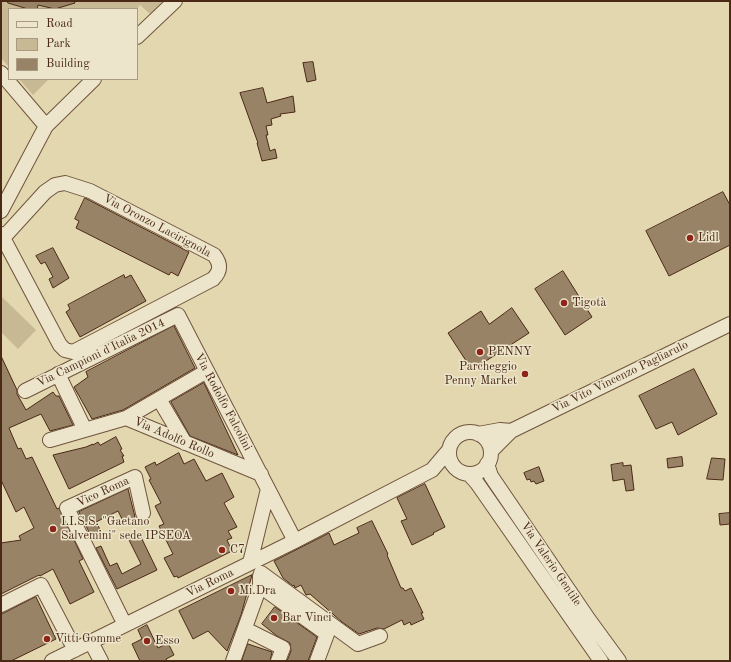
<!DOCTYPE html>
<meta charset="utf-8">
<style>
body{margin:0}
#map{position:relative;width:731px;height:662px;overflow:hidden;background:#e2d7af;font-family:"Old Standard TT",serif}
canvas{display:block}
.frame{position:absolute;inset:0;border:2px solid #4a2917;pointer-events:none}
.legend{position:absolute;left:8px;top:8px;width:130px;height:72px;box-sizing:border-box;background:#ece5cb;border:1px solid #ab9a83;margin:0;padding:5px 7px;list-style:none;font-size:12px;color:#4a2917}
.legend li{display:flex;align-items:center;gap:8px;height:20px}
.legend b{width:20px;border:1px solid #ab9a83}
</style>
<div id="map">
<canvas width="731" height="662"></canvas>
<div class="frame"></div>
<ul class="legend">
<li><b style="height:5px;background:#ece5cb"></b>Road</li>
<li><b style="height:11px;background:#c8b995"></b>Park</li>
<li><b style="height:11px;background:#998366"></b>Building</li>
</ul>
</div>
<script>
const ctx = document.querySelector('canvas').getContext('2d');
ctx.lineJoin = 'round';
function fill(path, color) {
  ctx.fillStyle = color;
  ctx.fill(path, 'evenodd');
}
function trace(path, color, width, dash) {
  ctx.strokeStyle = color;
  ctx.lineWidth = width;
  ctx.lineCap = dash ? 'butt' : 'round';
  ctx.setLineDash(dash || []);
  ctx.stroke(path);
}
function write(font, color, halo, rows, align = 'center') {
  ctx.font = font + ' "Old Standard TT",serif';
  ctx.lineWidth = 3;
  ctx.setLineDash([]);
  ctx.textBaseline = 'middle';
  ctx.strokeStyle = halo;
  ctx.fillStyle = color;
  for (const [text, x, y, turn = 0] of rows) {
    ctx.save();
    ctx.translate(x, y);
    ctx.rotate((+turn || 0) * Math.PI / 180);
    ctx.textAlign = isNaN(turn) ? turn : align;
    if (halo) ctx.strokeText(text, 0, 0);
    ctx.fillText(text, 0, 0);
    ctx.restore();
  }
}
fill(new Path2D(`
 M 1,1 L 164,1 L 150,14 L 140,5 L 137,9 L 9,9 L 9,67 L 1,58 Z
 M 19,79 L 49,79 L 33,95 Z
 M 1,296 L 36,330 L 18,349 L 1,332 Z`), '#c8b995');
const building = new Path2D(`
 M 8,1 L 74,1 L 75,3 L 55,9 L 38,5 L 37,9 L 28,9 L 8,3 Z
 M 313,62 L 316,80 L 307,82 L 303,63 Z
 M 263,88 L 267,103 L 293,96 L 295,112 L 280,114 L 281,116 L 271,119 L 272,125 L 266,126 L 268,135 L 266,135 L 270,151 L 275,149 L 277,158 L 262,161 L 257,143 L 258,143 L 240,93 Z
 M 723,192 L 730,205 L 730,245 L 669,276 L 646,231 Z
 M 85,198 L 189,252 L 178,276 L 171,272 L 169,275 L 76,228 L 79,221 L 75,219 Z
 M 53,248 L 69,278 L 53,288 L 49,279 L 53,277 L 45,262 L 41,264 L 36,256 Z
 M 563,271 L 592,317 L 565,335 L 535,289 Z
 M 124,275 L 125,278 L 131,275 L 146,301 L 80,337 L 66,312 L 70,309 L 68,305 Z
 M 512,308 L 529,333 L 472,370 L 448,333 L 481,311 L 489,324 Z
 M 174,326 L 195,368 L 123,410 L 92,419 L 74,387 L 88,377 L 86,372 Z
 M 1,356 L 17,390 L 17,394 L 26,410 L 53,392 L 56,396 L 59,396 L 73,425 L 50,431 L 41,414 L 9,428 L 18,449 L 21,448 L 26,459 L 32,457 L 57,509 L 59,508 L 83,559 L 79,561 L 94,592 L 70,604 L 53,569 L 40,576 L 39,575 L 1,594 L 1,543 L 21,540 L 19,536 L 34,528 L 24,507 L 16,512 L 1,480 Z
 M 694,369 L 717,414 L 678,435 L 672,422 L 656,429 L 639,396 Z
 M 204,383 L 238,455 L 190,436 L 171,402 Z
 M 116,437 L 122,449 L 120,450 L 124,456 L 122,456 L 124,462 L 69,489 L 53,455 L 86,447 L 93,444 L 93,445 L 98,442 L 100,445 Z
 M 179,453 L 184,464 L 194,459 L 206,481 L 222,473 L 234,497 L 224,503 L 237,527 L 228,531 L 232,538 L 227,540 L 232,551 L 178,578 L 177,576 L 174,577 L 164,558 L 173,554 L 159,526 L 164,524 L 155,506 L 161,503 L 149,480 L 151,479 L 145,467 L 155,462 L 156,465 Z
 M 682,457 L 683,466 L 668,468 L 667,459 Z
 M 712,458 L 725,459 L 723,480 L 707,479 Z
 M 623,463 L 623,466 L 631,465 L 634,490 L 626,491 L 624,479 L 613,481 L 611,465 Z
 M 539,467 L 544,481 L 536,484 L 534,481 L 531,482 L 530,479 L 527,480 L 524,473 Z
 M 425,484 L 445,527 L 433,533 L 434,534 L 412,545 L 401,521 L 407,519 L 397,498 Z
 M 128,489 L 135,517 L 124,523 L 118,511 L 96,522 L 102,533 L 92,538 L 79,512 Z
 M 730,513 L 730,524 L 720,525 L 719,514 Z
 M 372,521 L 388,554 L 387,555 L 401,588 L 403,588 L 405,591 L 411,588 L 423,613 L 421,613 L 424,619 L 411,625 L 410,622 L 404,625 L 402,620 L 384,629 L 377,628 L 359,634 L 342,622 L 310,594 L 306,595 L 301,585 L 295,588 L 294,585 L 293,586 L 283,578 L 274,561 L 329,533 L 334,545 L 359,533 L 357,528 Z
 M 139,533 L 157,570 L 117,589 L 96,548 L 101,546 L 110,566 L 117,563 L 122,574 L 141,564 L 128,538 Z
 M 252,575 L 241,615 L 227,651 L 208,631 L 193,639 L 179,611 Z
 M 36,597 L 56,639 L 11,661 L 1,661 L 1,615 Z
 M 275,607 L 317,637 L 308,661 L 287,661 L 291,651 L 290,643 L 277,636 L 262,624 Z
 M 147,625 L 158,648 L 168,643 L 174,655 L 166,659 L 167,661 L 140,661 L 132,644 L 142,639 L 138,630 Z
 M 248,644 L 272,652 L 270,661 L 242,661 Z`);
fill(building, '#998366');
trace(building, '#4a2917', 1);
const minor = new Path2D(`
 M 137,37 L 175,1
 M 1,73 L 46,126
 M 1,211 L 46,126 L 94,79
 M 1,234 L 60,345 L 65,350 L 73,352 L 213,279 C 221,271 221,264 214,255 L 90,191 L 65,183 L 55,185 L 45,192 L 3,238
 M 58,374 L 85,430
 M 25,391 L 178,315 L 295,541
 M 159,399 L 185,443
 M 126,418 L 261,474
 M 511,431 L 730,324
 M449 453a21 21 0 1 1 42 0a21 21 0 1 1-42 0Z
 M 478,434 L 500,430 L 511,431 L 491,451
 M 50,440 L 126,418 L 207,371
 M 487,464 L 491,476 L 589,620 L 619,661
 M 469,474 L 477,483 L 601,661
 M 250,563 L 268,489
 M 261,573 L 358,644 L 380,636
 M 260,586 L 327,634 L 317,661
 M 1,605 L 41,585 L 75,650
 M 125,625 L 67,508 L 135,477 L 143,513
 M 245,629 L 283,648 L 278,661
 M 91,642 L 101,661
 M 52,661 L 295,541 L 432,470 L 449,450
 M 233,661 L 260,586 L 260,576`);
trace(minor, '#70543d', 16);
trace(minor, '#ece5cb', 14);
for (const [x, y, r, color] of [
 [690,238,4,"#8f2418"],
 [564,303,4,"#8f2418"],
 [480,352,4,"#8f2418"],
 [525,374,4,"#8f2418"],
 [53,529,4,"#8f2418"],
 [222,550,4,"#8f2418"],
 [231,591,4,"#8f2418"],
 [274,618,4,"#8f2418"],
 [47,639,4,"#8f2418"],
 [147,641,4,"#8f2418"]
]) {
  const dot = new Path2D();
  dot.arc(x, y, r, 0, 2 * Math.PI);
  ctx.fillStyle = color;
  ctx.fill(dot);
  trace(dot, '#ece5cb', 1.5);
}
write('12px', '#4a2917', '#ece5cb', [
 ["Via Oronzo Lacirignola",157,226,28],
 ["Via Campioni d'Italia 2014",101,353,-26],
 ["Via Vito Vincenzo Pagliarulo",620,377,-26],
 ["Via Rodolfo Falcolini",223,402,62],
 ["Via Adolfo Rollo",174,438,23],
 ["Vico Roma",103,492,-25],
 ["Via Valerio Gentile",551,564,56],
 ["Via Roma",210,583,-26]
]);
write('12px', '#4a2917', '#ece5cb', [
 ["Lidl",698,238],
 ["Tigotà",572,303],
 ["PENNY",488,352],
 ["Parcheggio",517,367,"right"],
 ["Penny Market",517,381,"right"],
 ["I.I.S.S. \"Gaetano",61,522],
 ["Salvemini\" sede IPSEOA",61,536],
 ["C7",230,550],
 ["Mi.Dra",239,591],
 ["Bar Vinci",282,618],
 ["Vitti Gomme",55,639],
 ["Esso",155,641]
], 'left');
</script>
